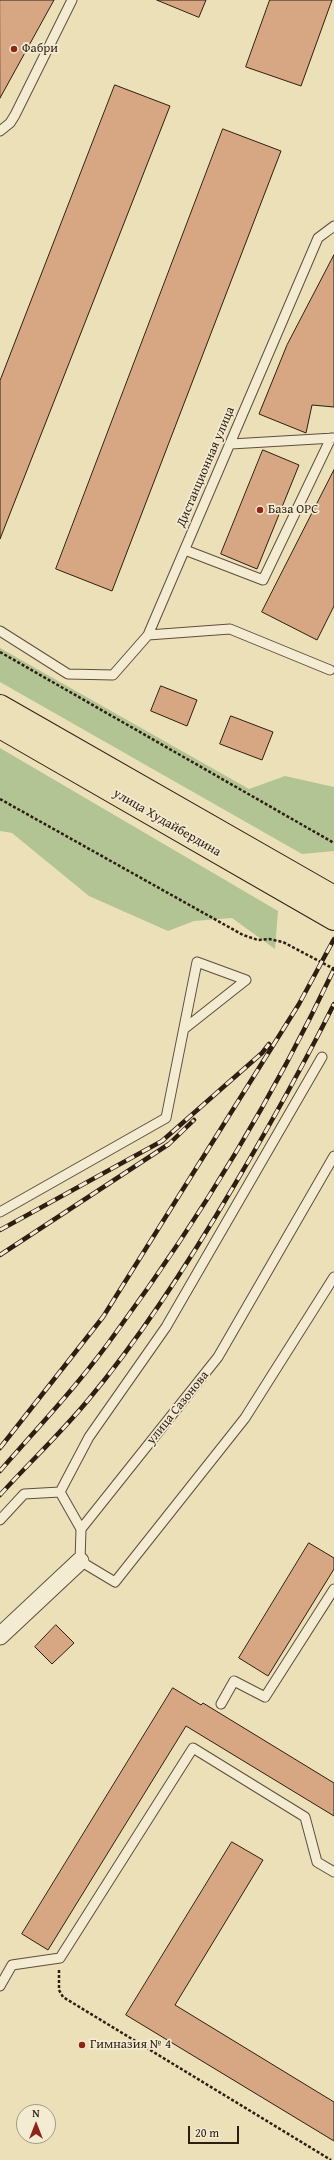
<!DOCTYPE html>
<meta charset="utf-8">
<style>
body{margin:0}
#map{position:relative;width:334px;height:2160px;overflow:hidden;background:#ece0b9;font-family:"Gentium Book Plus",serif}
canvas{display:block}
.north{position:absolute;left:16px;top:2104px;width:40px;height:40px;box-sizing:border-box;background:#f3ebd2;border:1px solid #a49985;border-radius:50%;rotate:0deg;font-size:11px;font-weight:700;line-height:16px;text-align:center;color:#2e1e12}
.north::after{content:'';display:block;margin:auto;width:14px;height:18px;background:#8f2418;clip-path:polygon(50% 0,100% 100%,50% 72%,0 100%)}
.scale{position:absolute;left:188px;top:2126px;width:51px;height:18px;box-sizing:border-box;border:2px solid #2e1e12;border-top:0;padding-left:5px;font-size:12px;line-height:14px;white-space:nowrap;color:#2e1e12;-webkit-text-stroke:3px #f3ebd2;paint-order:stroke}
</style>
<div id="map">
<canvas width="334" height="2160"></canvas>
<div class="north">N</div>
<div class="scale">20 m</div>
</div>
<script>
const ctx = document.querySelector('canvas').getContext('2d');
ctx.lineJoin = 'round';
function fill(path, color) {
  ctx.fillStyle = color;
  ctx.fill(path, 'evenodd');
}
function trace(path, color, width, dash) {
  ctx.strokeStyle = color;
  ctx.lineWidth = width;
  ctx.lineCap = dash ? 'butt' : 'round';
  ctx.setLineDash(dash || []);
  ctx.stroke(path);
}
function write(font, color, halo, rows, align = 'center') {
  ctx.font = font + ' "Gentium Book Plus",serif';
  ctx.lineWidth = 3.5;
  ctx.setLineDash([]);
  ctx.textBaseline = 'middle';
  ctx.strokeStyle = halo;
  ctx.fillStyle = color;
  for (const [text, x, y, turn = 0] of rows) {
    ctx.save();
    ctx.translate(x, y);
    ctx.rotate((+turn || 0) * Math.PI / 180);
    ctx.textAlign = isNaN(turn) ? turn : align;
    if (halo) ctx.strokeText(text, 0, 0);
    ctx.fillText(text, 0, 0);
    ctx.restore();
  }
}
fill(new Path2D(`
 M 0,648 L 249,789 L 285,776 L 334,787 L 334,851 L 302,854 L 0,682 Z
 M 0,748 L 278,911 L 275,949 L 232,918 L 194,921 L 168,931 L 89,896 L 12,833 L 0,831 Z`), '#b2c394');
const building = new Path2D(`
 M 0,0 L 54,0 L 0,98 Z
 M 157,0 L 206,0 L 199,17 Z
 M 270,0 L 332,0 L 301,86 L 246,67 Z
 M 115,85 L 170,106 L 0,539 L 0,381 Z
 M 223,129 L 281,151 L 112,591 L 56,569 Z
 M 334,255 L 334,407 L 312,405 L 306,433 L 259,414 L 287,345 Z
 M 263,450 L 299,465 L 257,569 L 221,554 Z
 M 334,470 L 334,606 L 317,640 L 262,612 Z
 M 161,686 L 197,700 L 187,726 L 151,711 Z
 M 231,716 L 273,732 L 262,760 L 220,744 Z
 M 309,1543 L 334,1558 L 334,1569 L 268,1676 L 239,1658 Z
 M 56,1625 L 74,1643 L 52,1664 L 35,1647 Z
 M 173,1688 L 201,1705 L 203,1703 L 334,1783 L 334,1816 L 186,1726 L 48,1950 L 22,1934 Z
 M 232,1842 L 263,1860 L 175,2005 L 334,2102 L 334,2141 L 126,2015 Z`);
fill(building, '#d7a682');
trace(building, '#2e1e12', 1);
const lane = new Path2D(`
 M 0,131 L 10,123 L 15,115 L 72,0
 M 231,444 L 334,438
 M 185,550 L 263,580 L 331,438
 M 0,631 L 68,674 L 113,675 L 148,635 L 318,238 L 334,226
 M 148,635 L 230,629 L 330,670
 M 334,1156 L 218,1357 L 81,1529 L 80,1561 L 115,1582 L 245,1418 L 334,1277
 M 0,1212 L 166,1118 L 197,962 L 246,980 L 184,1029
 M 0,1520 L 24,1494 L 60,1492
 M 81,1529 L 60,1492 L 89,1437 L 166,1327 L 322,1057
 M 221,1704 L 234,1681 L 265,1697 L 334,1589
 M 0,1986 L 12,1965 L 60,1958 L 193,1748 L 305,1817 L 317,1862 L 334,1872`);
const street = new Path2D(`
 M 0,1636 L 80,1561`);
const primary = new Path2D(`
 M 0,706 L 334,897
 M 0,727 L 334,919`);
trace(lane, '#5e4e3c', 11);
trace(street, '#5e4e3c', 19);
trace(primary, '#2e1e12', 24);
trace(new Path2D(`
 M 0,652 L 334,843
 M 0,799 L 243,935 L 258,940 L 269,939 L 283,942 L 334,969
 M 59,1970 L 59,1990 L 63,1997 L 331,2160`), '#2e1e12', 2.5, [3, 2]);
trace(lane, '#f3ebd2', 9);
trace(street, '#f3ebd2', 17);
trace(primary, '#ece0b9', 22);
const rail = new Path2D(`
 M 0,1230 L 162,1141 L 262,1053 L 269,1044
 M 0,1255 L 169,1144 L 194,1120
 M 0,1448 L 103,1317 L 299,1004 L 334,939
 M 0,1471 C 40,1425 82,1381 117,1331 C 200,1218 274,1096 334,969
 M 0,1495 C 29,1463 61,1433 89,1399 C 144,1333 191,1259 235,1184 C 270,1125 303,1066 334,1004`);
trace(rail, '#2e1e12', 4.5);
trace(rail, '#f3ebd2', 3, [9]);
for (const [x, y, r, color] of [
 [14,49,4,"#8f2418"],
 [260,510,4,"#8f2418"],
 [82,2045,4,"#8f2418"]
]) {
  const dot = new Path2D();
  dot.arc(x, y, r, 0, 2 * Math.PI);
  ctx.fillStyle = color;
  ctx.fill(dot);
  trace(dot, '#f3ebd2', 1.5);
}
write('13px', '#2e1e12', '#f3ebd2', [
 ["Фабри",22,49],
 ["База ОРС",268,510],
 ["Гимназия № 4",90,2045]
], 'left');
write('13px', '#2e1e12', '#f3ebd2', [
 ["Дистанционная улица",206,467,-67],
 ["улица Худайбердина",167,823,30],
 ["улица Сазонова",178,1408,-51]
]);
</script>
